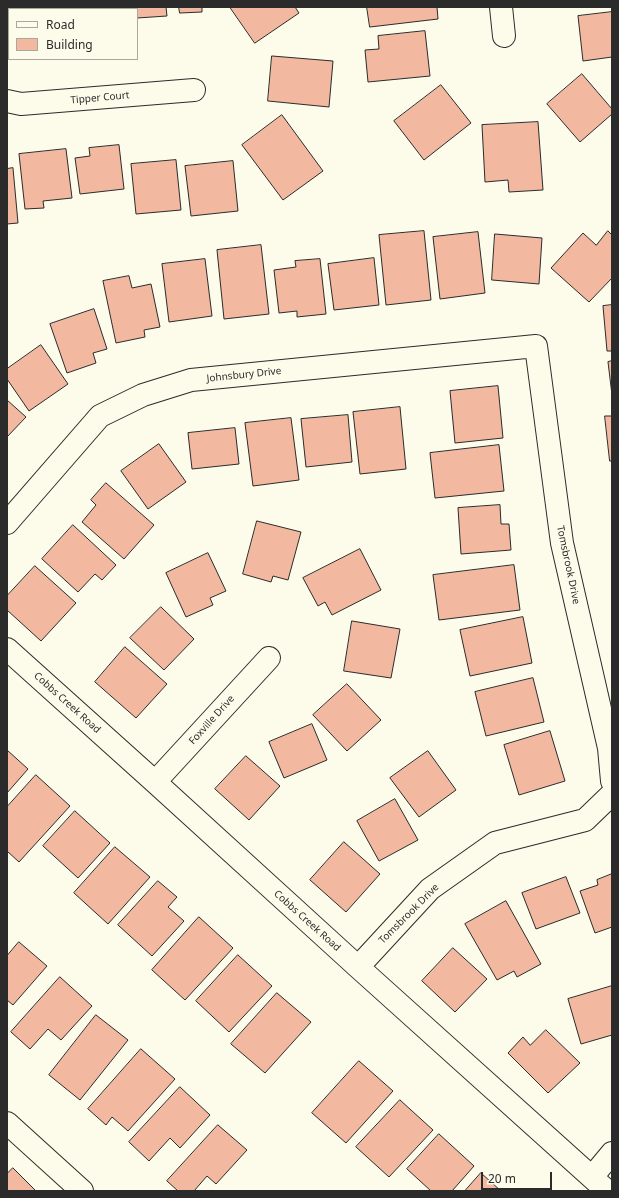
<!DOCTYPE html>
<style>
body{margin:0}
#map{position:relative;width:619px;height:1198px;overflow:hidden;background:#fdfbea;font-family:"Noto Sans",sans-serif}
canvas{display:block}
.frame{position:absolute;inset:0;border:8px solid #2b2b2b;pointer-events:none}
.legend{position:absolute;left:8px;top:8px;width:130px;height:52px;box-sizing:border-box;background:#fdfbea;border:1px solid #a9a89e;margin:0;padding:5px 7px;list-style:none;font-size:12px;color:#2b2b2b}
.legend li{display:flex;align-items:center;gap:8px;height:20px}
.legend b{width:20px;border:1px solid #a9a89e}
.scale{position:absolute;left:481px;top:1172px;width:71px;height:18px;box-sizing:border-box;border:2px solid #2b2b2b;border-top:0;padding-left:5px;font-size:12px;line-height:14px;white-space:nowrap;color:#2b2b2b;-webkit-text-stroke:3px #fdfbea;paint-order:stroke}
</style>
<div id="map">
<canvas width="619" height="1198"></canvas>
<div class="frame"></div>
<ul class="legend">
<li><b style="height:5px;background:#fdfbea"></b>Road</li>
<li><b style="height:11px;background:#f2b8a0"></b>Building</li>
</ul>
<div class="scale">20 m</div>
</div>
<script>
const ctx = document.querySelector('canvas').getContext('2d');
ctx.lineJoin = 'round';
function fill(path, color) {
  ctx.fillStyle = color;
  ctx.fill(path, 'evenodd');
}
function trace(path, color, width, dash) {
  ctx.strokeStyle = color;
  ctx.lineWidth = width;
  ctx.lineCap = dash ? 'butt' : 'round';
  ctx.setLineDash(dash || []);
  ctx.stroke(path);
}
function write(font, color, halo, rows, align = 'center') {
  ctx.font = font + ' "Noto Sans",sans-serif';
  ctx.lineWidth = 3;
  ctx.setLineDash([]);
  ctx.textBaseline = 'middle';
  ctx.strokeStyle = halo;
  ctx.fillStyle = color;
  for (const [text, x, y, turn = 0] of rows) {
    ctx.save();
    ctx.translate(x, y);
    ctx.rotate((+turn || 0) * Math.PI / 180);
    ctx.textAlign = isNaN(turn) ? turn : align;
    if (halo) ctx.strokeText(text, 0, 0);
    ctx.fillText(text, 0, 0);
    ctx.restore();
  }
}
const building = new Path2D(`
 M 7,7 L 53,7 L 54,9 L 9,9 L 9,48 Z
 M 62,7 L 106,7 L 107,9 L 62,9 Z
 M 118,7 L 166,7 L 167,16 L 137,18 L 137,9 L 118,9 Z
 M 179,7 L 202,7 L 202,12 L 180,13 Z
 M 230,7 L 295,7 L 299,13 L 255,43 Z
 M 367,7 L 437,7 L 438,19 L 370,27 Z
 M 612,12 L 612,57 L 583,61 L 578,16 Z
 M 425,31 L 430,76 L 368,82 L 365,50 L 379,49 L 378,36 Z
 M 272,56 L 333,61 L 329,107 L 268,101 Z
 M 582,74 L 612,109 L 612,114 L 580,142 L 547,104 Z
 M 441,85 L 471,123 L 424,160 L 394,121 Z
 M 282,115 L 323,171 L 283,200 L 242,145 Z
 M 538,122 L 543,190 L 509,192 L 508,180 L 485,182 L 482,125 Z
 M 119,145 L 124,189 L 80,194 L 75,158 L 90,156 L 89,148 Z
 M 66,149 L 72,198 L 43,201 L 44,208 L 25,209 L 19,154 Z
 M 176,160 L 181,210 L 136,214 L 131,164 Z
 M 233,161 L 238,211 L 191,216 L 185,166 Z
 M 13,168 L 18,223 L 7,224 L 7,169 Z
 M 424,231 L 431,300 L 386,305 L 379,235 Z
 M 608,231 L 612,235 L 612,278 L 589,302 L 551,268 L 583,233 L 596,245 Z
 M 478,232 L 485,293 L 440,299 L 433,237 Z
 M 495,234 L 542,238 L 539,284 L 492,280 Z
 M 261,245 L 269,314 L 224,319 L 217,250 Z
 M 374,258 L 379,305 L 334,310 L 328,264 Z
 M 205,259 L 212,316 L 169,322 L 162,264 Z
 M 320,259 L 326,314 L 297,317 L 297,311 L 279,313 L 274,270 L 296,267 L 295,261 Z
 M 129,276 L 132,288 L 151,284 L 160,327 L 144,330 L 145,337 L 116,343 L 103,281 Z
 M 612,305 L 612,351 L 607,351 L 603,306 Z
 M 94,309 L 107,349 L 93,353 L 96,363 L 67,373 L 50,324 Z
 M 41,345 L 68,384 L 29,411 L 7,379 L 7,369 Z
 M 612,361 L 612,395 L 608,362 Z
 M 498,386 L 503,438 L 455,443 L 450,391 Z
 M 7,400 L 26,417 L 7,437 Z
 M 400,407 L 406,469 L 360,474 L 353,412 Z
 M 348,415 L 352,462 L 306,467 L 301,419 Z
 M 605,416 L 612,416 L 612,461 L 610,461 Z
 M 291,418 L 299,480 L 253,486 L 245,423 Z
 M 235,428 L 239,464 L 192,469 L 188,433 Z
 M 159,444 L 186,482 L 148,509 L 121,471 Z
 M 499,445 L 504,491 L 435,498 L 430,453 Z
 M 106,483 L 154,525 L 124,559 L 82,522 L 96,505 L 91,500 Z
 M 500,505 L 501,524 L 509,524 L 511,550 L 461,554 L 458,508 Z
 M 257,521 L 301,532 L 288,580 L 273,576 L 271,582 L 243,574 Z
 M 73,525 L 116,565 L 102,580 L 95,574 L 78,592 L 42,559 Z
 M 360,549 L 381,590 L 332,615 L 325,602 L 318,606 L 303,578 Z
 M 208,553 L 226,591 L 210,598 L 213,605 L 186,617 L 166,573 Z
 M 514,565 L 520,610 L 439,620 L 433,575 Z
 M 35,566 L 76,603 L 41,641 L 7,610 L 7,596 Z
 M 161,607 L 194,639 L 164,670 L 130,638 Z
 M 523,617 L 532,663 L 470,676 L 460,630 Z
 M 352,621 L 400,629 L 391,678 L 344,671 Z
 M 125,647 L 167,684 L 136,718 L 95,682 Z
 M 533,678 L 544,722 L 486,736 L 475,692 Z
 M 347,684 L 381,720 L 347,751 L 313,715 Z
 M 312,724 L 327,760 L 284,778 L 269,742 Z
 M 550,731 L 565,781 L 519,795 L 504,745 Z
 M 7,750 L 28,769 L 7,793 Z
 M 428,751 L 456,790 L 419,817 L 390,778 Z
 M 246,756 L 280,786 L 249,820 L 215,789 Z
 M 36,775 L 70,806 L 19,862 L 7,851 L 7,807 Z
 M 395,799 L 418,840 L 379,861 L 357,821 Z
 M 75,811 L 110,843 L 78,878 L 43,846 Z
 M 344,842 L 380,874 L 346,912 L 310,880 Z
 M 115,847 L 150,877 L 108,924 L 74,893 Z
 M 612,874 L 612,927 L 595,933 L 580,891 L 598,885 L 597,880 Z
 M 566,877 L 580,913 L 536,929 L 522,893 Z
 M 158,881 L 177,897 L 168,907 L 184,921 L 152,956 L 118,925 Z
 M 506,901 L 541,964 L 517,977 L 514,971 L 497,980 L 465,924 Z
 M 199,917 L 233,948 L 185,1000 L 152,970 Z
 M 19,942 L 47,966 L 13,1005 L 7,1000 L 7,956 Z
 M 453,948 L 487,979 L 455,1012 L 422,981 Z
 M 238,955 L 272,986 L 229,1032 L 196,1001 Z
 M 60,977 L 92,1006 L 61,1040 L 48,1029 L 30,1049 L 11,1032 Z
 M 612,986 L 612,1035 L 581,1044 L 568,999 Z
 M 277,993 L 311,1022 L 265,1073 L 231,1044 Z
 M 96,1015 L 128,1040 L 80,1100 L 49,1075 Z
 M 546,1030 L 580,1063 L 548,1093 L 508,1053 L 523,1037 L 530,1045 Z
 M 141,1049 L 175,1079 L 128,1131 L 112,1117 L 106,1125 L 88,1109 Z
 M 359,1061 L 393,1091 L 346,1143 L 312,1113 Z
 M 180,1087 L 210,1115 L 180,1148 L 170,1138 L 149,1161 L 129,1142 Z
 M 400,1100 L 433,1130 L 389,1177 L 356,1147 Z
 M 218,1125 L 247,1150 L 216,1184 L 207,1176 L 194,1191 L 178,1191 L 167,1181 Z
 M 439,1134 L 474,1166 L 452,1191 L 431,1191 L 407,1169 Z
 M 13,1168 L 36,1191 L 7,1191 L 7,1174 Z
 M 481,1173 L 501,1191 L 465,1191 Z`);
fill(building, '#f2b8a0');
trace(building, '#2b2b2b', 1);
const minor = new Path2D(`
 M 501,7 L 504,36
 M 7,101 L 21,104 L 194,90
 M 7,523 L 100,416 L 143,395 L 191,380 L 536,346 L 562,543 L 609,748 L 612,781
 M 7,649 L 155,782 L 358,967 L 607,1191
 M 155,782 L 269,658
 M 358,967 L 430,889 L 495,843 L 585,820 L 612,794
 M 7,1123 L 82,1191
 M 592,1177 L 612,1153`);
trace(minor, '#2b2b2b', 24);
trace(minor, '#fdfbea', 22);
write('10px', '#2b2b2b', '#fdfbea', [
 ["Tipper Court",100,98,-5],
 ["Johnsbury Drive",244,375,-6],
 ["Tomsbrook Drive",568,565,78],
 ["Cobbs Creek Road",67,703,42],
 ["Foxville Drive",212,720,-48],
 ["Tomsbrook Drive",409,914,-45],
 ["Cobbs Creek Road",307,921,42]
]);
</script>
